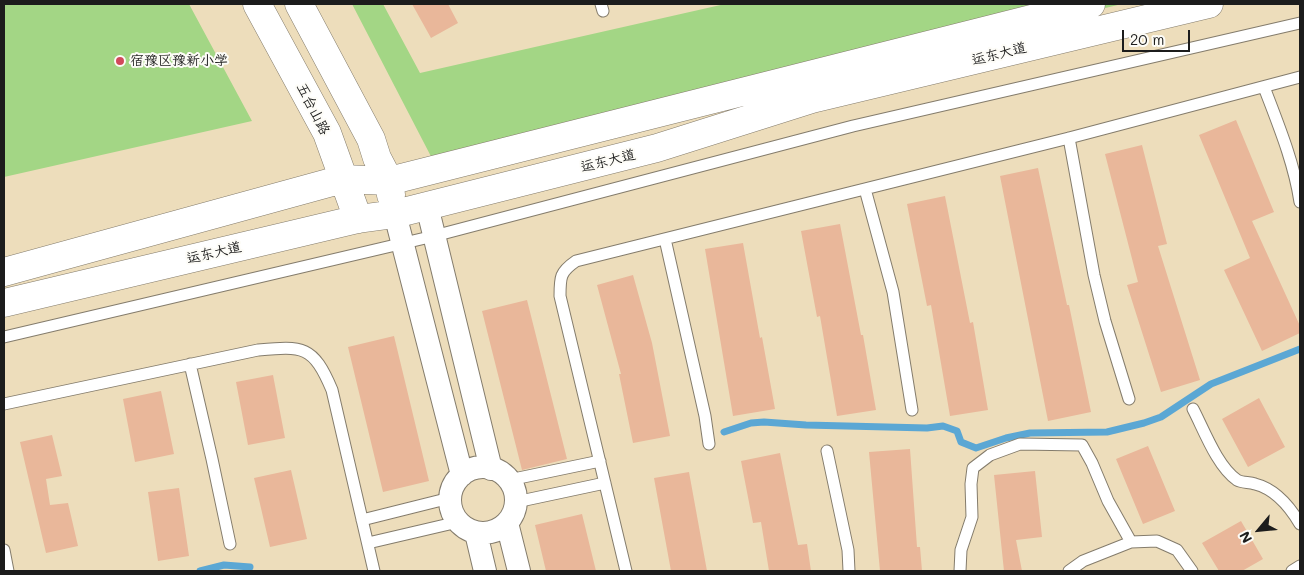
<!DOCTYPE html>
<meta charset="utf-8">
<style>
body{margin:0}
#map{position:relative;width:1304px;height:575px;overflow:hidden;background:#edddbb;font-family:Mali,sans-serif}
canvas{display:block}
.frame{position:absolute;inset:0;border:5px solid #1c1c1c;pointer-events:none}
.north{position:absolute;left:1234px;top:505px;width:50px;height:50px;-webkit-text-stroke:4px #fdfcf7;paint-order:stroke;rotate:242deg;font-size:14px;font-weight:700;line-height:20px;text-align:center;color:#1c1c1c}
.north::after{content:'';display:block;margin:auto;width:18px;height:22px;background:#1c1c1c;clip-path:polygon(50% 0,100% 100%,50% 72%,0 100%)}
.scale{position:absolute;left:1122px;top:30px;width:68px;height:22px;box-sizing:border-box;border:2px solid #1c1c1c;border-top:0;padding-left:6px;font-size:15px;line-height:18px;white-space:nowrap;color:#1c1c1c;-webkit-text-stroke:4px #fdfcf7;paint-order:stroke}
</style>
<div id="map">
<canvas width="1304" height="575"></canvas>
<div class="frame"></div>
<div class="north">N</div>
<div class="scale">20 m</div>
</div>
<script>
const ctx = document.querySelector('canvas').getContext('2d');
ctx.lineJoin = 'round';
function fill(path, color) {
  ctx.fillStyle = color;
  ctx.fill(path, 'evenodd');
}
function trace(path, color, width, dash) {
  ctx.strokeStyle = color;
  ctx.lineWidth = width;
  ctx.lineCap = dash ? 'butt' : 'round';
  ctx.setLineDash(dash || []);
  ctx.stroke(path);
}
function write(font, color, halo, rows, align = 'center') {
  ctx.font = font + ' Mali,"LXGW WenKai TC",sans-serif';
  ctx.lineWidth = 4;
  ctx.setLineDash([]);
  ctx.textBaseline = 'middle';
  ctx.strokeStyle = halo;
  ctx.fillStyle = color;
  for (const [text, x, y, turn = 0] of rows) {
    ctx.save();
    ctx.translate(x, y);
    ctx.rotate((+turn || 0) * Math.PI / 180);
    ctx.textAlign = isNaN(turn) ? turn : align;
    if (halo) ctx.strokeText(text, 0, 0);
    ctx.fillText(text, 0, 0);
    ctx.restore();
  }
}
fill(new Path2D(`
 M 4,4 L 189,4 L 252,121 L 4,177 Z
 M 352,4 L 383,4 L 420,73 L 725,4 L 1122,4 L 437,168 Z`), '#a3d685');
trace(new Path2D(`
 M 724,432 L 751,423 L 764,422 L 806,425 L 927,428 L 943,426 L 957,431 L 961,442 L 976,448 L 1006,438 L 1030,433 L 1107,432 L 1144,423 L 1161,417 L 1211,384 L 1300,349
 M 200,571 L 224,565 L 250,567`), '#5ba7d4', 7);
fill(new Path2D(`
 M 412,4 L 448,4 L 458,23 L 431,38 Z
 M 1236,120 L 1274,212 L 1252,221 L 1300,326 L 1300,333 L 1262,351 L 1224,270 L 1250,258 L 1199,135 Z
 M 1142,145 L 1167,244 L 1158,246 L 1200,380 L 1161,392 L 1127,285 L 1138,282 L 1105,154 Z
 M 1038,168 L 1067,305 L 1069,305 L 1091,412 L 1048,421 L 1000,176 Z
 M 945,196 L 970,323 L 973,322 L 988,410 L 950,416 L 931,305 L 927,306 L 907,204 Z
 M 840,224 L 861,335 L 863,335 L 876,410 L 837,416 L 820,316 L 817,317 L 801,231 Z
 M 743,243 L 760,338 L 762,337 L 775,409 L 733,416 L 705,249 Z
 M 633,275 L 652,343 L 670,436 L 633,443 L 619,374 L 621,374 L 597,285 Z
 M 527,300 L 567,459 L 522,470 L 482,311 Z
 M 394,336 L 429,481 L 383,492 L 348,347 Z
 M 273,375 L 285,438 L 248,445 L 236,382 Z
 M 161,391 L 174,454 L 135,462 L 123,399 Z
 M 1259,398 L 1285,447 L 1248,467 L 1222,419 Z
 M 52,435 L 62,476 L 46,479 L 50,505 L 68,503 L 78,546 L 46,553 L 20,442 Z
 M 1148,446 L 1175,511 L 1143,524 L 1116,459 Z
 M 910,449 L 917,547 L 920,547 L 922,571 L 880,571 L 869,452 Z
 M 780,453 L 798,545 L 807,544 L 811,571 L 769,571 L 761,522 L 753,523 L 741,461 Z
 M 291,470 L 307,539 L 270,547 L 254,478 Z
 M 1035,471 L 1042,537 L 1016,540 L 1022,571 L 1004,571 L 994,475 Z
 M 689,472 L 707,571 L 671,571 L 654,478 Z
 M 179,488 L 189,556 L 158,561 L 148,492 Z
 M 582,514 L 596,571 L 546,571 L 535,525 Z
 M 1241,521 L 1263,559 L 1242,571 L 1219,571 L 1202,543 Z`), '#e9b79a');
const service = new Path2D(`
 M 601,4 L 603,11
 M 1264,87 C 1278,124 1294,162 1300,202
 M 1069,138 L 1094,275 L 1105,321 L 1129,399
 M 865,189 L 893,292 L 912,410
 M 665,239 L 705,416 L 709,444
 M 4,337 L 434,236 L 853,126 L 1300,23
 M 190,364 L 212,459 L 230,544
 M 4,404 L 258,350 C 303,346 313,345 332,390 L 374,571
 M 1193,409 C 1204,430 1217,466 1237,480 C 1242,483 1249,482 1255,484 C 1275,489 1290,507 1300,524
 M 827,451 L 848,550 L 849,571
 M 509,480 L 600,461
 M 516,502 L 605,483
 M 362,520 L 450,498
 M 368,543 L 458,522
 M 4,550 L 8,571
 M 626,571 L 560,296 C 560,277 560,272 576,261 L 1069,138 L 1300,77
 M 960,571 L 961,550 L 972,517 L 971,484 L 973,468 L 990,455 L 1020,444 L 1082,445 L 1092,463 L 1108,501 L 1131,542
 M 1069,571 L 1083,561 L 1131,542 L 1157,541 L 1177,550 L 1192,571
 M 1292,571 L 1300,566`);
const minor = new Path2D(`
 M 427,206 L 491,469
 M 395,214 L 462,475
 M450 500a33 33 0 1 1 66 0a33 33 0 1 1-66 0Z
 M 507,523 L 519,571
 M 476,533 L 485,571`);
const secondary = new Path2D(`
 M 257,4 L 327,133 L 358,219
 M 299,4 L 371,139 L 377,158 L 389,181 L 391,195
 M 4,272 L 343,179 L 389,181 L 1091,4
 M 4,303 L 358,219 L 395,214 L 657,148 L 812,99 L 1209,4`);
trace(service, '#847c6c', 13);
trace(minor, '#847c6c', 24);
trace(secondary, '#847c6c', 29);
trace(service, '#fff', 11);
trace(minor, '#fff', 22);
trace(secondary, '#fff', 28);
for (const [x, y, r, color] of [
 [120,61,5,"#d1495b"]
]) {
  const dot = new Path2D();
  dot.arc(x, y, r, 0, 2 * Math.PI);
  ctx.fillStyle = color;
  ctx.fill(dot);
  trace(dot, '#fdfcf7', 2);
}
write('14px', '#1c1c1c', '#fdfcf7', [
 ["运东大道",999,54,-14],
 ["五台山路",313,109,63],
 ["运东大道",608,161,-14],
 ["运东大道",214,253,-13]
]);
write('14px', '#1c1c1c', '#fdfcf7', [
 ["宿豫区豫新小学",130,61]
], 'left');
</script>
